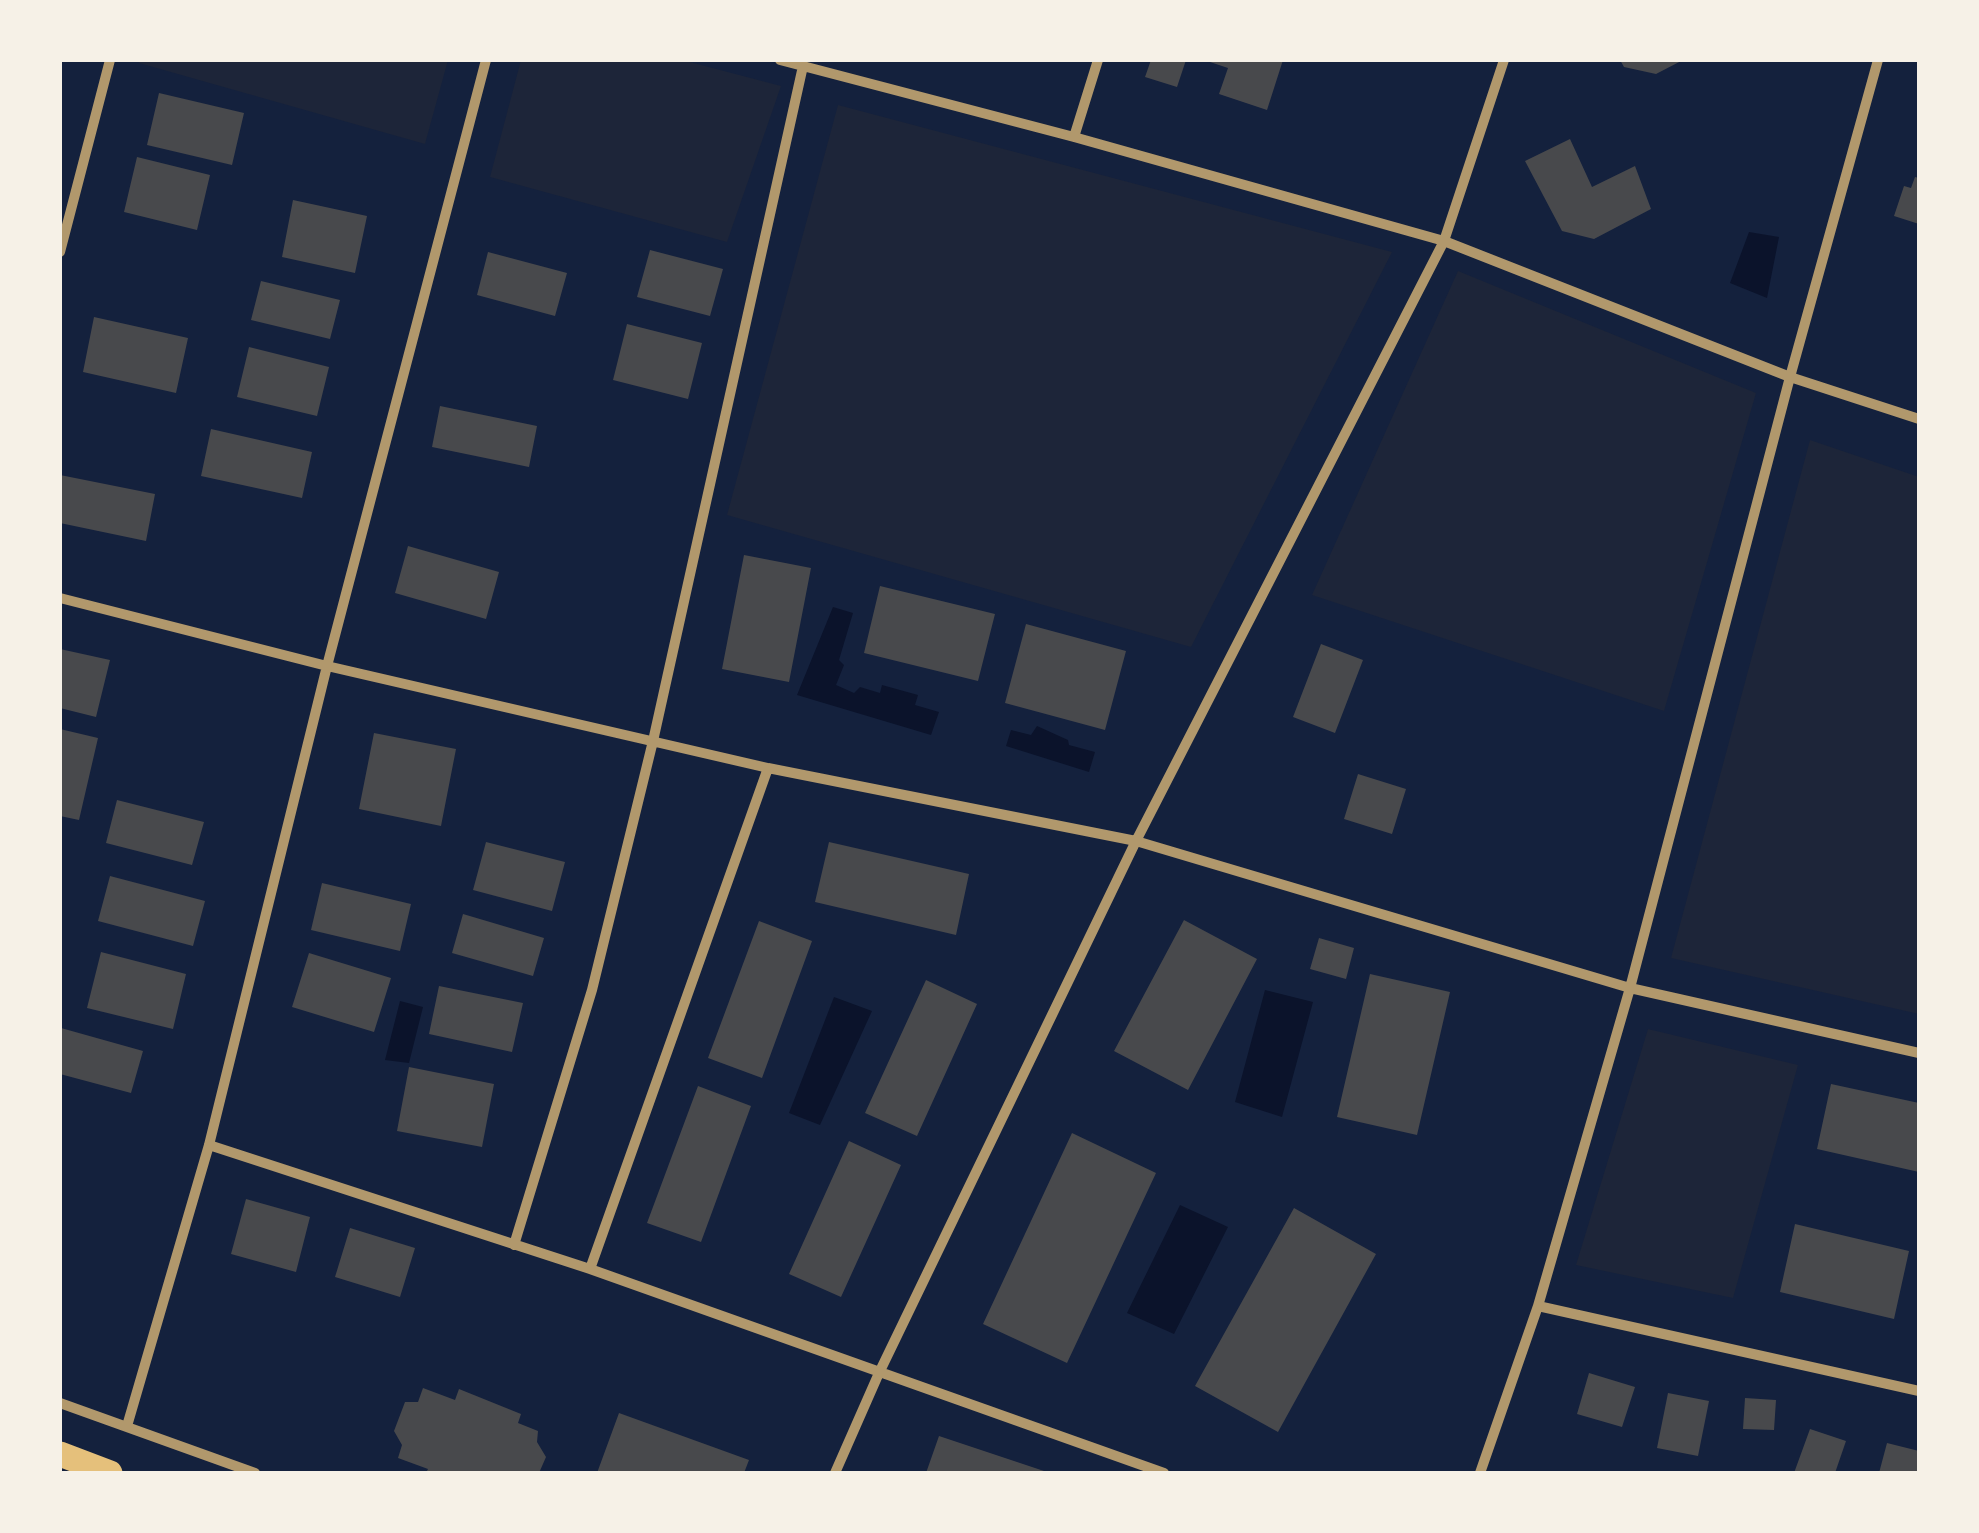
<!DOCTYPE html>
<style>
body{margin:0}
#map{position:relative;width:1979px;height:1533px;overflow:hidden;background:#14213d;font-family:"Archivo Narrow",sans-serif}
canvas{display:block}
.frame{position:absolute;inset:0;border:62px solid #f6f1e7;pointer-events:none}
</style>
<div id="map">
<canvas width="1979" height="1533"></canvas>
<div class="frame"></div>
</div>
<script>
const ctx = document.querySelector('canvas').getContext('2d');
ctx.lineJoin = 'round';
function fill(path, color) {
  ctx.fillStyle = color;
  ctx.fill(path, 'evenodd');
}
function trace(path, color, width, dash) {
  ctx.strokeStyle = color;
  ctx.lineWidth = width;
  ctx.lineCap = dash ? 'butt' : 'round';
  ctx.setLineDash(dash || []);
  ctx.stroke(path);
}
fill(new Path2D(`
 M 140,60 L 448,60 L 425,144 L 139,63 Z
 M 521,60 L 682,60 L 781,86 L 727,242 L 490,177 Z
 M 838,105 L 1392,252 L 1191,647 L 727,515 Z
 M 1458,271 L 1756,393 L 1664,711 L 1312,595 Z
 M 1810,440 L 1919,477 L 1919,1014 L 1671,958 Z
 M 1648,1029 L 1798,1065 L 1733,1298 L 1576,1265 Z`), '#1d2539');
fill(new Path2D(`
 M 1749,232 L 1779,237 L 1767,298 L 1730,283 Z
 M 833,607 L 853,613 L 839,660 L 844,665 L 836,685 L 854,693 L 860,687 L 880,693 L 882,685 L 918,695 L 915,705 L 939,712 L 931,735 L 797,695 Z
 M 1037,726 L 1068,740 L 1069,745 L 1095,752 L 1089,772 L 1006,746 L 1011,730 L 1031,735 Z
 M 1265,990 L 1313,1002 L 1282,1117 L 1235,1102 Z
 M 834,997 L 872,1011 L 820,1125 L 789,1113 Z
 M 400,1001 L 423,1007 L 409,1063 L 385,1060 Z
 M 1180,1205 L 1228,1227 L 1174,1334 L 1127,1313 Z`), '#0b132b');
fill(new Path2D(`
 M 1151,60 L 1186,60 L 1177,87 L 1145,77 Z
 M 1283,60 L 1267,110 L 1219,94 L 1228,68 L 1207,61 Z
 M 1620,60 L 1683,60 L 1656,74 L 1624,67 Z
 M 159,93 L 244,113 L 232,165 L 147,145 Z
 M 1570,139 L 1592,187 L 1635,166 L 1651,209 L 1594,239 L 1562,231 L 1525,161 Z
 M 137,157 L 210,175 L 197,230 L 124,212 Z
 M 1915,177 L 1919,178 L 1919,224 L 1894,216 L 1904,186 L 1911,188 Z
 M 293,200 L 367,216 L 355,273 L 282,257 Z
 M 650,250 L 723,269 L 710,316 L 637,297 Z
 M 488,252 L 567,273 L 555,316 L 477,295 Z
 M 261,281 L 340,300 L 330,339 L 251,320 Z
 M 94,317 L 188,338 L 176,393 L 83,372 Z
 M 627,324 L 702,343 L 688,399 L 613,380 Z
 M 249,347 L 329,367 L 317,416 L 237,397 Z
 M 440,406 L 537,426 L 529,467 L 432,447 Z
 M 211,429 L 312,452 L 302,498 L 201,476 Z
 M 60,475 L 155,494 L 146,541 L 60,523 Z
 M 408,546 L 499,572 L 486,619 L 395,593 Z
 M 744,555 L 811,568 L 789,682 L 722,669 Z
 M 880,586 L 995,614 L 978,681 L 864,653 Z
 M 1026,624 L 1126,651 L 1105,730 L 1005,703 Z
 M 1321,644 L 1363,660 L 1335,733 L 1293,717 Z
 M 60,649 L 110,660 L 96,717 L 60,708 Z
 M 60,729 L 98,738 L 79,820 L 60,816 Z
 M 374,733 L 456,749 L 441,826 L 359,809 Z
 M 1358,774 L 1406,789 L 1392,834 L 1344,819 Z
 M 117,800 L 204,822 L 192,865 L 106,843 Z
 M 486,842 L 565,862 L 552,911 L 473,890 Z
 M 829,842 L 969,874 L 956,935 L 815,902 Z
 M 110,876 L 205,901 L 193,946 L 98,921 Z
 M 322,883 L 411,904 L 400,951 L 311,930 Z
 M 463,914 L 544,938 L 533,976 L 452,953 Z
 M 1184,920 L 1257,959 L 1188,1090 L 1114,1051 Z
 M 759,921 L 812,941 L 762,1078 L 708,1058 Z
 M 1319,938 L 1354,948 L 1346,979 L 1310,969 Z
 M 101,952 L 186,974 L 173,1029 L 87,1008 Z
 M 309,953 L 391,978 L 374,1032 L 292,1007 Z
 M 1370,974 L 1450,992 L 1417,1135 L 1337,1117 Z
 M 926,980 L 977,1004 L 917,1136 L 865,1113 Z
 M 439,986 L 523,1003 L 512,1052 L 429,1034 Z
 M 61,1028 L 143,1051 L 131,1093 L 60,1074 Z
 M 409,1067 L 494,1084 L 482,1147 L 397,1131 Z
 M 1831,1084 L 1919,1103 L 1919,1172 L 1817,1149 Z
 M 698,1086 L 751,1106 L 701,1242 L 647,1223 Z
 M 1072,1133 L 1156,1173 L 1067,1363 L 983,1324 Z
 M 849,1141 L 901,1165 L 841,1297 L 789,1274 Z
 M 246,1199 L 310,1217 L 296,1272 L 231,1254 Z
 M 1294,1208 L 1376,1254 L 1278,1432 L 1195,1386 Z
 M 1795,1224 L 1909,1251 L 1894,1319 L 1780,1292 Z
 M 350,1228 L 415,1248 L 400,1297 L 335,1277 Z
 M 1589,1373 L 1635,1387 L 1622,1427 L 1577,1414 Z
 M 423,1388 L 455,1400 L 459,1389 L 521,1414 L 518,1423 L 538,1431 L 537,1442 L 546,1457 L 539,1473 L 426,1473 L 428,1469 L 398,1458 L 402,1445 L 394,1431 L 405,1402 L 418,1402 Z
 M 1668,1393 L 1709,1401 L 1698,1456 L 1657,1448 Z
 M 1745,1398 L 1776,1400 L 1774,1430 L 1743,1429 Z
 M 619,1413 L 749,1460 L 744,1473 L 597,1473 Z
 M 1810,1429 L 1846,1441 L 1835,1473 L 1794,1473 Z
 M 939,1436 L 1047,1472 L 1047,1473 L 926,1473 Z
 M 1887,1443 L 1919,1451 L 1919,1473 L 1879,1473 Z`), '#48494c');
trace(new Path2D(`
 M 780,60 L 1074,137 L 1444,241 L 1790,377 L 1919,419
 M 1074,137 L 1098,60
 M 60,252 L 110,60
 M 60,598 L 327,666 L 768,768 L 1136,841 L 1630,988 L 1919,1053
 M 209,1145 L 590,1269 L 1164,1473
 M 514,1245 L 592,990 L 653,741 L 803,66
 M 590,1269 L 768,768
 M 1538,1306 L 1919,1391
 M 60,1403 L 255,1473
 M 127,1426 L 209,1145 L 327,666 L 486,60
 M 835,1473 L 879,1373 L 1136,841 L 1444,241 L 1504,60
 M 1480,1473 L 1538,1306 L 1630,988 L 1790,377 L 1878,60`), '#b1986c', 10);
trace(new Path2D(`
 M 60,1454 L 110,1473`), '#e5c07b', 25);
</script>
